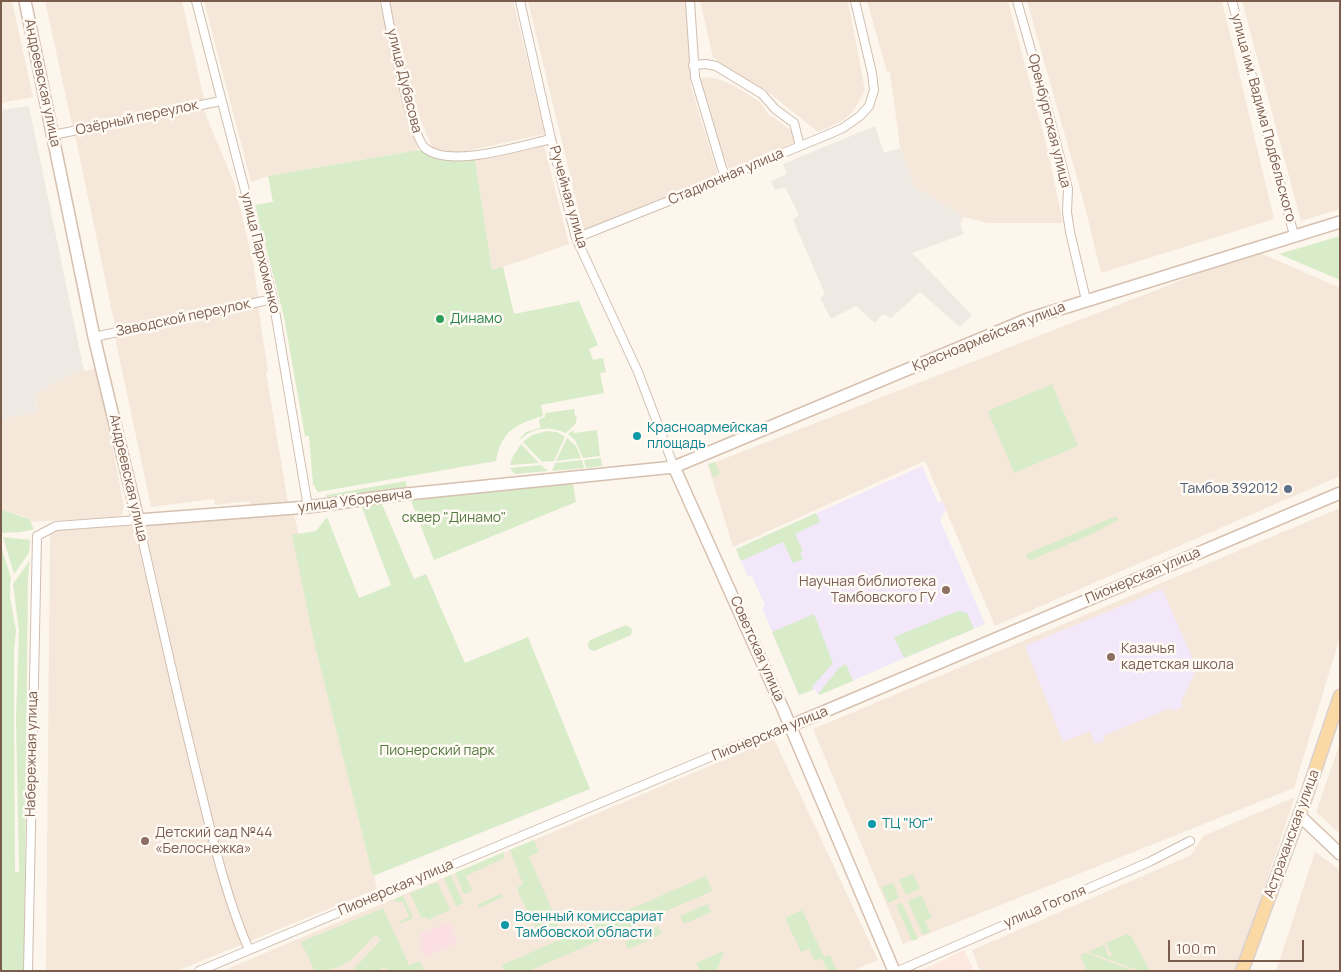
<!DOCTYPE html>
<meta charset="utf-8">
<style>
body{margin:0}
#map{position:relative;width:1341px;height:972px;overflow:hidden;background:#fdf6ec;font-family:Manrope,sans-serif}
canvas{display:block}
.frame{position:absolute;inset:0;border:2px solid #7a5c4d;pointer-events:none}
.scale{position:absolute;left:1168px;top:940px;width:136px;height:22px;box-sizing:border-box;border:2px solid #7a5c4d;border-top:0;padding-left:6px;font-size:15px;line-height:18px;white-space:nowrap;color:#7a5c4d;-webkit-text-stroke:4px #fffaf3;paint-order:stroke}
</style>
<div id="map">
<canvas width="1341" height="972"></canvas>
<div class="frame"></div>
<div class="scale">100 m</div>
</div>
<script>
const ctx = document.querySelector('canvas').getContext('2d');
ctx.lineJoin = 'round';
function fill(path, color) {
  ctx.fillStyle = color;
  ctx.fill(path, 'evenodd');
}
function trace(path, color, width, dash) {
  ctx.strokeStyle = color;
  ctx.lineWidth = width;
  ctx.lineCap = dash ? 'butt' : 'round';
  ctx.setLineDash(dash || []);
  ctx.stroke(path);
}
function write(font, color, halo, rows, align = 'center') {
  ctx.font = font + ' Manrope,sans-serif';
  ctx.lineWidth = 5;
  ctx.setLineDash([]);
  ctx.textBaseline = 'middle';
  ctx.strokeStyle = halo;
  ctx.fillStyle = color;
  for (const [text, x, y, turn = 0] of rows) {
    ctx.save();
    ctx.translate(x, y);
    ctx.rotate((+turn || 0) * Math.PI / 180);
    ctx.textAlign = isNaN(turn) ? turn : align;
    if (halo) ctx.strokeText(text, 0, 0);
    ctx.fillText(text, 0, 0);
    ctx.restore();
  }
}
fill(new Path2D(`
 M 1,1 L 12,1 L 33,97 L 1,103 Z
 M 45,1 L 182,1 L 204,99 L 73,129 Z
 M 204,1 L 379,1 L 418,150 L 268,176 L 251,182 Z
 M 387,1 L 513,1 L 545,134 L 448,155 L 433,149 L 418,114 L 394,33 Z
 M 528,1 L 686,1 L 691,87 L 718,175 L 585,230 L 581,221 Z
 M 700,1 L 848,1 L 865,90 L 854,110 L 844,120 L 818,132 L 763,88 L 758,94 L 713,57 Z
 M 867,1 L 1008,1 L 1048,151 L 1063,223 L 988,223 L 964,217 L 915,187 L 900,148 L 890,72 L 887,72 Z
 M 1027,1 L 1222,1 L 1274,219 L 1101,273 L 1084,203 Z
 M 1242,1 L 1340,1 L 1340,209 L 1301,221 Z
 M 704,77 L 718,79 L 735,86 L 760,102 L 770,117 L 772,116 L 792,131 L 797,141 L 730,172 L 717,138 L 716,131 L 700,80 Z
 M 203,108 L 234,183 L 254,266 L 258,299 L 116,331 L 75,135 Z
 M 544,145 L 569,244 L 492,271 L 475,160 Z
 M 1256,251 L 1340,288 L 1340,476 L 995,626 L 925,461 L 733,547 L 708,465 Z
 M 258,306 L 268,371 L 266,372 L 288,503 L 251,509 L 250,501 L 215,505 L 214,499 L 151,507 L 115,337 Z
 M 97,368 L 124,506 L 122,515 L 112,517 L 31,522 L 29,519 L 23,516 L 3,510 L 1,508 L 1,419 L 37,412 L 36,394 L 69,375 Z
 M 1340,508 L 1340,637 L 1294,788 L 903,944 L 813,729 Z
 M 294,514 L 377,889 L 177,971 L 46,971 L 50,531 Z
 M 774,739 L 878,960 L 853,971 L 222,971 Z
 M 1340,743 L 1340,834 L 1316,812 Z
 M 1295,797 L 1236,971 L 980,971 L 972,950 L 1191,855 L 1203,836 Z
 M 1315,852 L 1340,870 L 1340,971 L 1276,971 Z`), '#f5e8da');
fill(new Path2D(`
 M 964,950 L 974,971 L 920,971 Z`), '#fde8e0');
fill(new Path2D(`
 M 29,106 L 84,371 L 69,375 L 36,394 L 37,412 L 1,419 L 1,110 Z
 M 875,126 L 884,153 L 900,148 L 915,187 L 964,217 L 960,224 L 964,234 L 912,253 L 972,315 L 960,327 L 920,292 L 891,318 L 883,314 L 875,323 L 856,306 L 831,319 L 820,298 L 825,294 L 793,220 L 799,215 L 785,187 L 775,190 L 771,181 L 787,174 L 783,164 Z`), '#efe9e4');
fill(new Path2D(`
 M 922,466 L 938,503 L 942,501 L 946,509 L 940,520 L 985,624 L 819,695 L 814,689 L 799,695 L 762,608 L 765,606 L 752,576 L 748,577 L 736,549 Z
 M 1162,589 L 1197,668 L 1181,702 L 1183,707 L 1172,711 L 1170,708 L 1103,736 L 1104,741 L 1095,744 L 1090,731 L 1063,742 L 1025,646 Z`), '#f3e8fa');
fill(new Path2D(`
 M 449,922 L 457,940 L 454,941 L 455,944 L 425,957 L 419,944 L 423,942 L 420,934 Z`), '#fbdfe3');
fill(new Path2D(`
 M 418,150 L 433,155 L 475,160 L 492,270 L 503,267 L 514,314 L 579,301 L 598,345 L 589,349 L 593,360 L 603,358 L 606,372 L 600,373 L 604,393 L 541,405 L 543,416 C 516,424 501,431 496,461 L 318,492 L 313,484 L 309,436 L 305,436 L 284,317 L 255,205 L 273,202 L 268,176 Z
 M 1340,236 L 1340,280 L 1279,254 Z
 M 1052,384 L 1078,446 L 1014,473 L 988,411 Z
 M 574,409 L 575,416 L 577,417 L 576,423 L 566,433 C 550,426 533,427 521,439 L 520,438 L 526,432 L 540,428 L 539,419 L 545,417 L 545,413 Z
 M 573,430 L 574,433 L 597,430 L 600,456 L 583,458 L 575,440 L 568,434 Z
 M 547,431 L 557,432 L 565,437 L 554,461 L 542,462 L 523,442 L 532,435 Z
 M 567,438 L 576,446 L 581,458 L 556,461 Z
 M 521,444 L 539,463 L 510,465 L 513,456 Z
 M 601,458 L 602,466 L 586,468 L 584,460 Z
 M 582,460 L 584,468 L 552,471 L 555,463 Z
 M 715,462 L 720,474 L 713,477 L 708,464 Z
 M 541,465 L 548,471 L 515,474 L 510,468 Z
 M 572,477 L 576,502 L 434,560 L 408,493 Z
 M 406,481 L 407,488 L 327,497 L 326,495 Z
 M 381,502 L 414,579 L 426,574 L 465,663 L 528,637 L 590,789 L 373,876 L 314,642 L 292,535 L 316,531 L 327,517 L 359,598 L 391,585 L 361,505 Z
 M 1,508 L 3,510 L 29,519 L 34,529 C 23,533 13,532 1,533 Z
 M 816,513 L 820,522 L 795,534 L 803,551 L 800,552 L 803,559 L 793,563 L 783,542 L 741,561 L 736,549 Z
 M 1116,516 L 1118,520 L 1094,533 L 1029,561 L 1026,554 Z
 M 3,537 L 30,540 L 29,553 L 14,574 Z
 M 1,546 L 11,578 L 10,584 L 10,598 L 16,630 L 14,651 L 14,722 L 15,872 L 19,872 L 19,866 L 16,720 L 19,631 L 13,584 L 30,560 L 28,577 L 24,971 L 1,971 Z
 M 958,611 L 967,613 L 974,629 L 904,658 L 894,637 Z
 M 814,614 L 833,663 L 812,687 L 813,690 L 799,695 L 772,632 Z
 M 626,625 L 632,629 L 631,635 L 629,636 L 594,651 L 589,649 L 588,644 L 590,640 Z
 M 846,664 L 853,681 L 819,695 L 818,694 L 839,668 Z
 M 534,840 L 539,852 L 529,857 L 561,931 L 548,937 L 537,931 L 518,892 L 518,887 L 523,884 L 510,850 Z
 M 504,852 L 504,857 L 502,859 L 466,876 L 472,891 L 464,894 L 455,873 Z
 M 913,874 L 920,889 L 906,895 L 899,880 Z
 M 451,875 L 463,903 L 456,906 L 444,878 Z
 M 706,876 L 712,891 L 529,971 L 505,971 L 502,965 Z
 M 437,882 L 450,910 L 428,920 L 426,917 L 422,919 L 410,893 Z
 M 893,883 L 899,898 L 888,903 L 881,887 Z
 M 501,894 L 503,897 L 479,908 L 478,904 Z
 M 403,895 L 413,918 L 399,924 L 399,922 L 409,917 L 403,902 L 396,902 L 393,900 Z
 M 921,895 L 932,918 L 925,921 L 930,932 L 923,935 L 908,901 Z
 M 902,903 L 918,939 L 912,941 L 896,905 Z
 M 707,904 L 711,912 L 684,924 L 680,916 Z
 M 383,908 L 409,965 L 420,961 L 424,971 L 387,971 L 385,967 L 377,971 L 352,971 L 381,940 L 376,934 C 356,954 347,972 314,970 L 301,942 Z
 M 802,910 L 824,957 L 830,955 L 837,971 L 827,971 L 822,958 L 815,961 L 809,949 L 801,952 L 785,918 Z
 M 658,926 L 662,934 L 628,949 L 625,942 Z
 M 1127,934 L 1131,936 L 1150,971 L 1140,971 L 1088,952 L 1104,945 L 1109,957 L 1112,955 L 1106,943 Z
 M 724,951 L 717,971 L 699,971 L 696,963 Z
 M 1086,953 L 1134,971 L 1087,971 L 1080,955 Z`), '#d8ecc9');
const street = new Path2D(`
 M 196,1 L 273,299 L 308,507
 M 385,1 C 389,23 412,138 425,148 C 449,169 522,145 551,139
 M 520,1 L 551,139 L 576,238 L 638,372 L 674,467
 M 690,1 L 695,77 L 722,168 L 726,178
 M 1017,1 L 1046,103 L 1068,189 L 1067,212 L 1070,232 L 1086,300
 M 1232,1 L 1294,235
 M 693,65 L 706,64 L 716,66 L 762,94 L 775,109 L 794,123 L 800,146
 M 53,135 L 221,101
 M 576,238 L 714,183 L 754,165 L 827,135 L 843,128 L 860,116 L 869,106 L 874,90 L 872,73 L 855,1
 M 94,337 L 273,299
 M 28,971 L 37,536 L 56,526 L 138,520 C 158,608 177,696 199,783 C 213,840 226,897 249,950
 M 199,971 L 727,750 L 790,726
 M 898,971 L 1149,862 L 1190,841`);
const secondary = new Path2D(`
 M 25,1 L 94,337 L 138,520 L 308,507 L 397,495 L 674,467 L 1028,319 L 1340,222
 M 674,467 L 783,709 L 894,971
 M 790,726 L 1340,493
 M 1299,815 L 1340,854`);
const primary = new Path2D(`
 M 1242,971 L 1306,797 L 1340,696`);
trace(street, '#d1beb0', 10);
trace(secondary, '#d6c0b0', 14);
trace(primary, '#dad1cd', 15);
trace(street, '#fff', 8);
trace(secondary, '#fff', 11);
trace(primary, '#fbd9a5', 12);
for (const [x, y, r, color] of [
 [440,319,5,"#2e9e5b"],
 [637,436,5,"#0f9aa8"],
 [1288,489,5,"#5c6f8a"],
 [946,590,5,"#8d6e63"],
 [1111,657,5,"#8d6e63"],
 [872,824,5,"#0f9aa8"],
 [145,841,5,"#8d6e63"],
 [505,925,5,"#0f9aa8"]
]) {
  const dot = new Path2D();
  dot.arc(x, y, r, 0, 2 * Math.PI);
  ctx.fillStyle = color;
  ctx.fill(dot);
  trace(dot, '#fffaf3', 2);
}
write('14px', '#7a5c4d', '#fffaf3', [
 ["улица Дубасова",404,81,76],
 ["Андреевская улица",42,83,78],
 ["Озёрный переулок",137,118,-12],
 ["улица им. Вадима Подбельского",1263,118,75],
 ["Оренбургская улица",1049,121,76],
 ["Стадионная улица",726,177,-23],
 ["Ручейная улица",568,197,74],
 ["улица Пархоменко",260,253,76],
 ["Заводской переулок",183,318,-12],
 ["Красноармейская улица",989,337,-22],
 ["Андреевская улица",128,478,77],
 ["улица Уборевича",355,501,-7],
 ["Пионерская улица",1143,576,-23],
 ["Советская улица",757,649,66],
 ["Пионерская улица",770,734,-22],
 ["Набережная улица",32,754,-89],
 ["Астраханская улица",1292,834,-70],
 ["Пионерская улица",396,888,-23],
 ["улица Гоголя",1045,907,-23]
]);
write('14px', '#27864d', '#fffaf3', [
 ["Динамо",450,319]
], 'left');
write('14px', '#0d838f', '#fffaf3', [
 ["Красноармейская",647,428],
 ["площадь",647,444],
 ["ТЦ \"Юг\"",882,824],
 ["Военный комиссариат",515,917],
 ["Тамбовской области",515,933]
], 'left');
write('14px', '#4e5e75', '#fffaf3', [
 ["Тамбов 392012",1278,489]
], 'right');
write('14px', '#537a41', '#fffaf3', [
 ["сквер \"Динамо\"",454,518],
 ["Пионерский парк",437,751]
]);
write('14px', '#785e54', '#fffaf3', [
 ["Научная библиотека",936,582,"right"],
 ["Тамбовского ГУ",936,598,"right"],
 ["Казачья",1121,649],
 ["кадетская школа",1121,665],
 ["Детский сад №44",155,833],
 ["«Белоснежка»",155,849]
], 'left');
</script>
